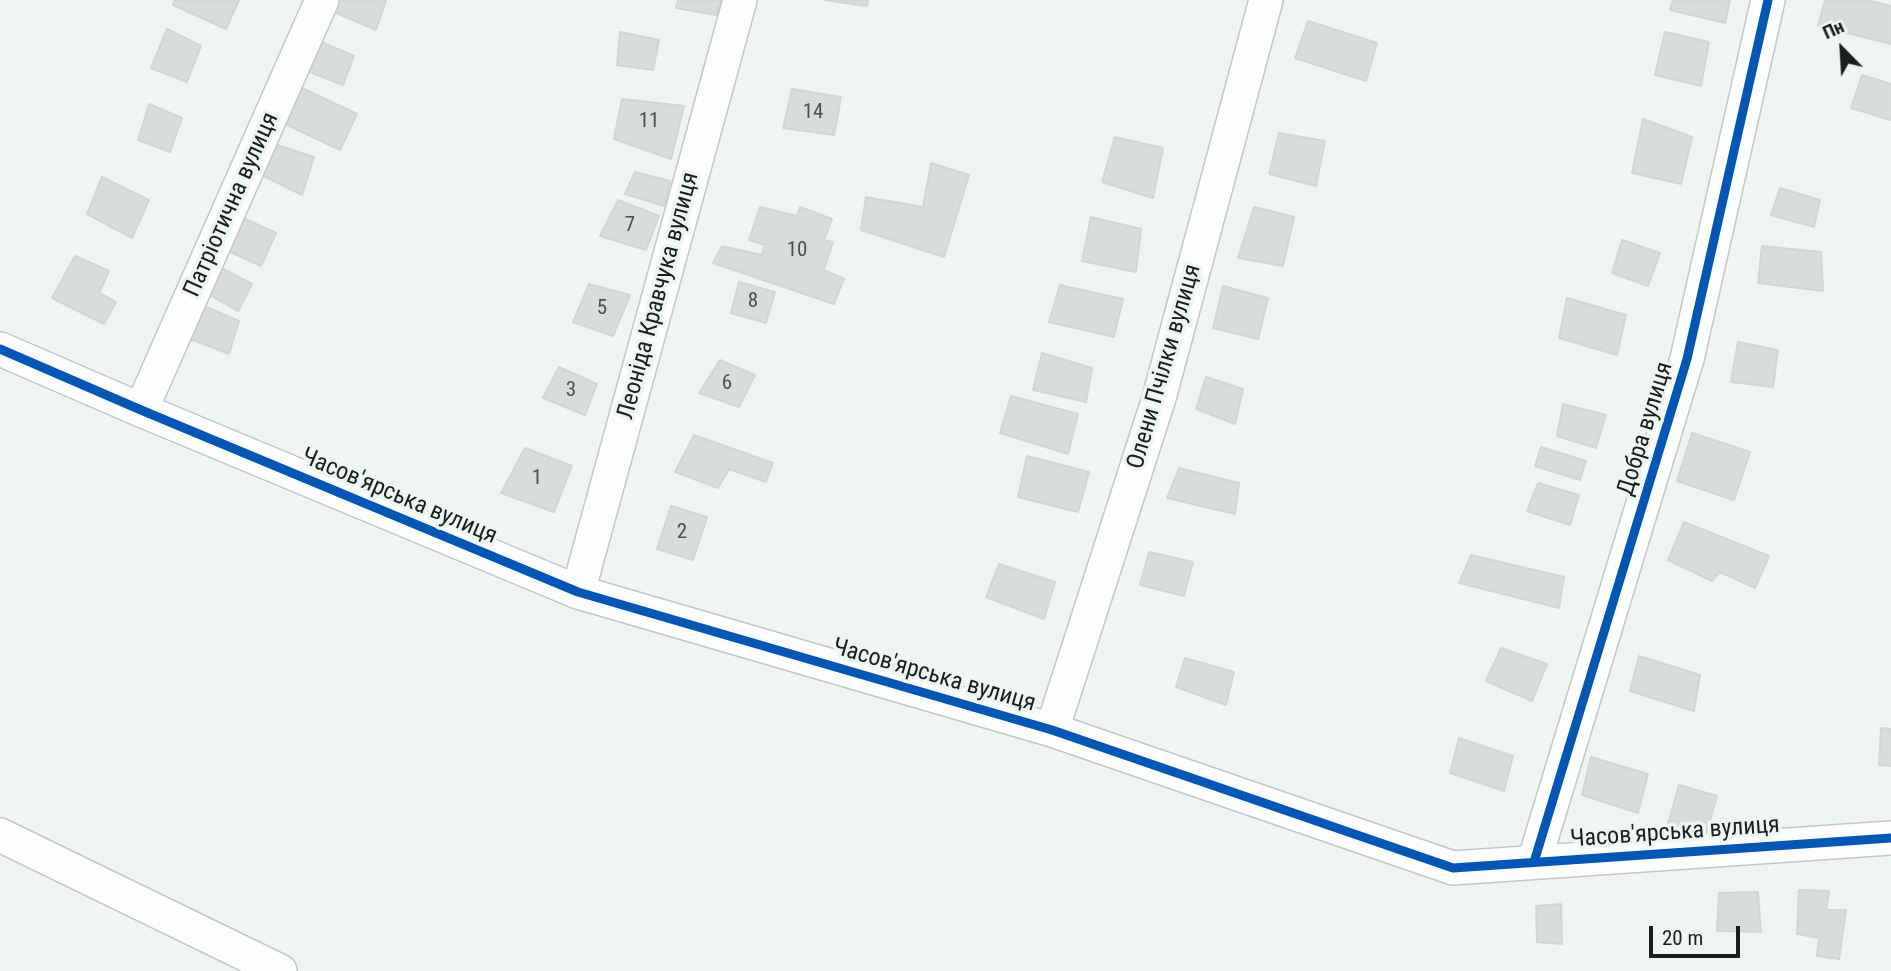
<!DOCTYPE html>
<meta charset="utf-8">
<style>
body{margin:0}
#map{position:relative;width:1891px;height:971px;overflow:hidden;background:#eff5f2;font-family:"Roboto Condensed",sans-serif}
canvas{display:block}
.north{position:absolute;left:1807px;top:14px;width:70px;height:70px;-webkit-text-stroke:5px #edf7f1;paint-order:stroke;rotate:336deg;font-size:19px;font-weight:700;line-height:28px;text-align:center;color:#1b1f1c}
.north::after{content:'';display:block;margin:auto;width:24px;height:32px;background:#1b1f1c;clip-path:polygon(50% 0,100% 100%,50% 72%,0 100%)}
.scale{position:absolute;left:1649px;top:926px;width:91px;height:32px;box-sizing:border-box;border:4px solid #1b1f1c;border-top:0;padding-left:9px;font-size:21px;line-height:24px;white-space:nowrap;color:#1b1f1c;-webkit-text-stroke:5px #edf7f1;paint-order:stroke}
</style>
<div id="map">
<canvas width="1891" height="971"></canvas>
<div class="north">Пн</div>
<div class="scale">20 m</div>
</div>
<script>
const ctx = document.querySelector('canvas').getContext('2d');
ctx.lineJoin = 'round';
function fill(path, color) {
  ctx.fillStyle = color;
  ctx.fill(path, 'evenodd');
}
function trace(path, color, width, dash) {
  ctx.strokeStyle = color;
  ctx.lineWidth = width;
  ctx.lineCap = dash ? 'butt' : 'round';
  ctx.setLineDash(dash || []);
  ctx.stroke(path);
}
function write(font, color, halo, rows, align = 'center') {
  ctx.font = font + ' "Roboto Condensed",sans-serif';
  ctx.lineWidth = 7;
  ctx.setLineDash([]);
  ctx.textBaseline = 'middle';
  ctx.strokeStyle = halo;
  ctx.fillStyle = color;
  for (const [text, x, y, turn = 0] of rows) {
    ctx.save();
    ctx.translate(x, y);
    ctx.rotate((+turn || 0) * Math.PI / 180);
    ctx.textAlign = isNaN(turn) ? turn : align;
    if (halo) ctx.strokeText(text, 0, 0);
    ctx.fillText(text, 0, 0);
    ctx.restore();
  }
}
const building = new Path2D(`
 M 175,0 L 239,0 L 226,29 L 173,5 Z
 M 339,0 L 386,0 L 376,30 L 334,12 Z
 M 678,0 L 721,0 L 717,15 L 676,8 Z
 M 824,0 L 868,0 L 867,6 Z
 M 1673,0 L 1730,0 L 1725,23 L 1670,10 Z
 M 1825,0 L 1866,0 L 1891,6 L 1891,44 L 1818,26 Z
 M 1308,21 L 1377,43 L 1366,81 L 1295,58 Z
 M 167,29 L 201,46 L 187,82 L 151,68 Z
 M 620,32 L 659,40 L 653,70 L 617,65 Z
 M 1665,32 L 1709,42 L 1701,86 L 1655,75 Z
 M 312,38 L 354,56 L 343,85 L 297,67 Z
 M 1862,75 L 1891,84 L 1891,120 L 1851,108 Z
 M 300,87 L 357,114 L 340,150 L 283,123 Z
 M 792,89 L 841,97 L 834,135 L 783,128 Z
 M 622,99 L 684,106 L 671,159 L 614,139 Z
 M 149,104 L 182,118 L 170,152 L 138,140 Z
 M 1643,119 L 1692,137 L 1681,184 L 1632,173 Z
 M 1279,133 L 1325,141 L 1316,186 L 1269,174 Z
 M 1115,137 L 1163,148 L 1153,198 L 1102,182 Z
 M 271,143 L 314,157 L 302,195 L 258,173 Z
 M 931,163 L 969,175 L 944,257 L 861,230 L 866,197 L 923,207 Z
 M 635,172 L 670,181 L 664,206 L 625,194 Z
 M 102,177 L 149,200 L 132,238 L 87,214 Z
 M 1780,188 L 1820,200 L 1814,227 L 1771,215 Z
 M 618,200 L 659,216 L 646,250 L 600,236 Z
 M 760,207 L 797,216 L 800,207 L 832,219 L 824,240 L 833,242 L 824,270 L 844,279 L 834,304 L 713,263 L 722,246 L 762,255 L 765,245 L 749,240 Z
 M 1254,207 L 1294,217 L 1283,266 L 1238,258 Z
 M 241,217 L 276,233 L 261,266 L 224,249 Z
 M 1091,217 L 1141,229 L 1136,272 L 1082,261 Z
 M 1622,240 L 1660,253 L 1648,286 L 1612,273 Z
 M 1762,246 L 1821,252 L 1823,291 L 1758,283 Z
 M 75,256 L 109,271 L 99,293 L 116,302 L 104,324 L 52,298 Z
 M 218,266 L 252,284 L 238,311 L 206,293 Z
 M 739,282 L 775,292 L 766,323 L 731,313 Z
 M 589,284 L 630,295 L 613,336 L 573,322 Z
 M 1060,285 L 1123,299 L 1114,337 L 1049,322 Z
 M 1223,286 L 1268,298 L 1258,339 L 1213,328 Z
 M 1567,298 L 1626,315 L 1617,355 L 1559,338 Z
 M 204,306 L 239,321 L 229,354 L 185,337 Z
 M 1738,342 L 1778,350 L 1773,387 L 1731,382 Z
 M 1042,353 L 1092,368 L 1086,402 L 1033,390 Z
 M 720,360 L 755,375 L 739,407 L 699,393 Z
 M 559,367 L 597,384 L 585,415 L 543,398 Z
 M 1206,377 L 1243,389 L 1235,424 L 1196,409 Z
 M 1011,396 L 1078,414 L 1068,454 L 1000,433 Z
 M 1563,404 L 1606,415 L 1596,448 L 1557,436 Z
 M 1692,433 L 1750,452 L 1734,500 L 1677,481 Z
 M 694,435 L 773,463 L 766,482 L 729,469 L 718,488 L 675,472 Z
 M 1541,447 L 1586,461 L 1580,480 L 1535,466 Z
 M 525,448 L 572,466 L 554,512 L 501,493 Z
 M 1027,456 L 1089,472 L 1078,512 L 1018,497 Z
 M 1179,468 L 1239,483 L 1235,514 L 1167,498 Z
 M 1538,483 L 1579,495 L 1570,525 L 1527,511 Z
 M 671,506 L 707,517 L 693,560 L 657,549 Z
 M 1684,522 L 1769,556 L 1755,588 L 1720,572 L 1712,581 L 1668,560 Z
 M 1149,552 L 1193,562 L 1184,596 L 1140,585 Z
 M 1471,555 L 1564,577 L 1559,608 L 1459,583 Z
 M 999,564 L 1055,582 L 1044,619 L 986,597 Z
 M 1501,648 L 1547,664 L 1532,701 L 1486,681 Z
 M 1639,656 L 1700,675 L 1694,711 L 1630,691 Z
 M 1185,658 L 1234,672 L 1226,705 L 1176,687 Z
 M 1881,728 L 1891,729 L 1891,766 L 1879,765 Z
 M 1459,738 L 1513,756 L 1504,791 L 1450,773 Z
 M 1591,757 L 1648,774 L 1638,813 L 1582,795 Z
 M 1679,785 L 1717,796 L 1707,831 L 1668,824 Z
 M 1799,890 L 1829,891 L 1826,910 L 1846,910 L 1839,959 L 1817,956 L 1819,938 L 1797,934 Z
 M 1758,892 L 1761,932 L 1717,931 L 1719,893 Z
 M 1561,904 L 1562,944 L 1537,942 L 1536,906 Z`);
fill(building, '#d8dddb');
trace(building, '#d2d7d4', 2);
const street = new Path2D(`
 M 0,349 L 141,410 L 578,592 L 1052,730 L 1453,868 L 1891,838
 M 141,410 L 322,0
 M 578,592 L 740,0
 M 1052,730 L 1159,398 L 1266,0
 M 0,835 L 280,971
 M 1534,862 L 1687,359 L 1768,0`);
trace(street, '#c4c8c5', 36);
trace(street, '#fdfefd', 33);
trace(new Path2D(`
 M 0,349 L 141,410 L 578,592 L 1052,730 L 1453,868 L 1891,838
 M 1534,862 L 1687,359 L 1768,0`), '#0057b8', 9);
write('21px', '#4c504e', null, [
 ["14",813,113],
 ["11",649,122],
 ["7",630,226],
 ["10",797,251],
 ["8",753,302],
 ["5",602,309],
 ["6",727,384],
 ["3",571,391],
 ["1",537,479],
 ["2",682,533]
]);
write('24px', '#1b1f1c', '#edf7f1', [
 ["Патріотична вулиця",232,205,-66],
 ["Леоніда Кравчука вулиця",659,296,-75],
 ["Олени Пчілки вулиця",1165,367,-74],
 ["Добра вулиця",1646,429,-73],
 ["Часов'ярська вулиця",399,497,23],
 ["Часов'ярська вулиця",934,676,16],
 ["Часов'ярська вулиця",1675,833,-4]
]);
</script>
